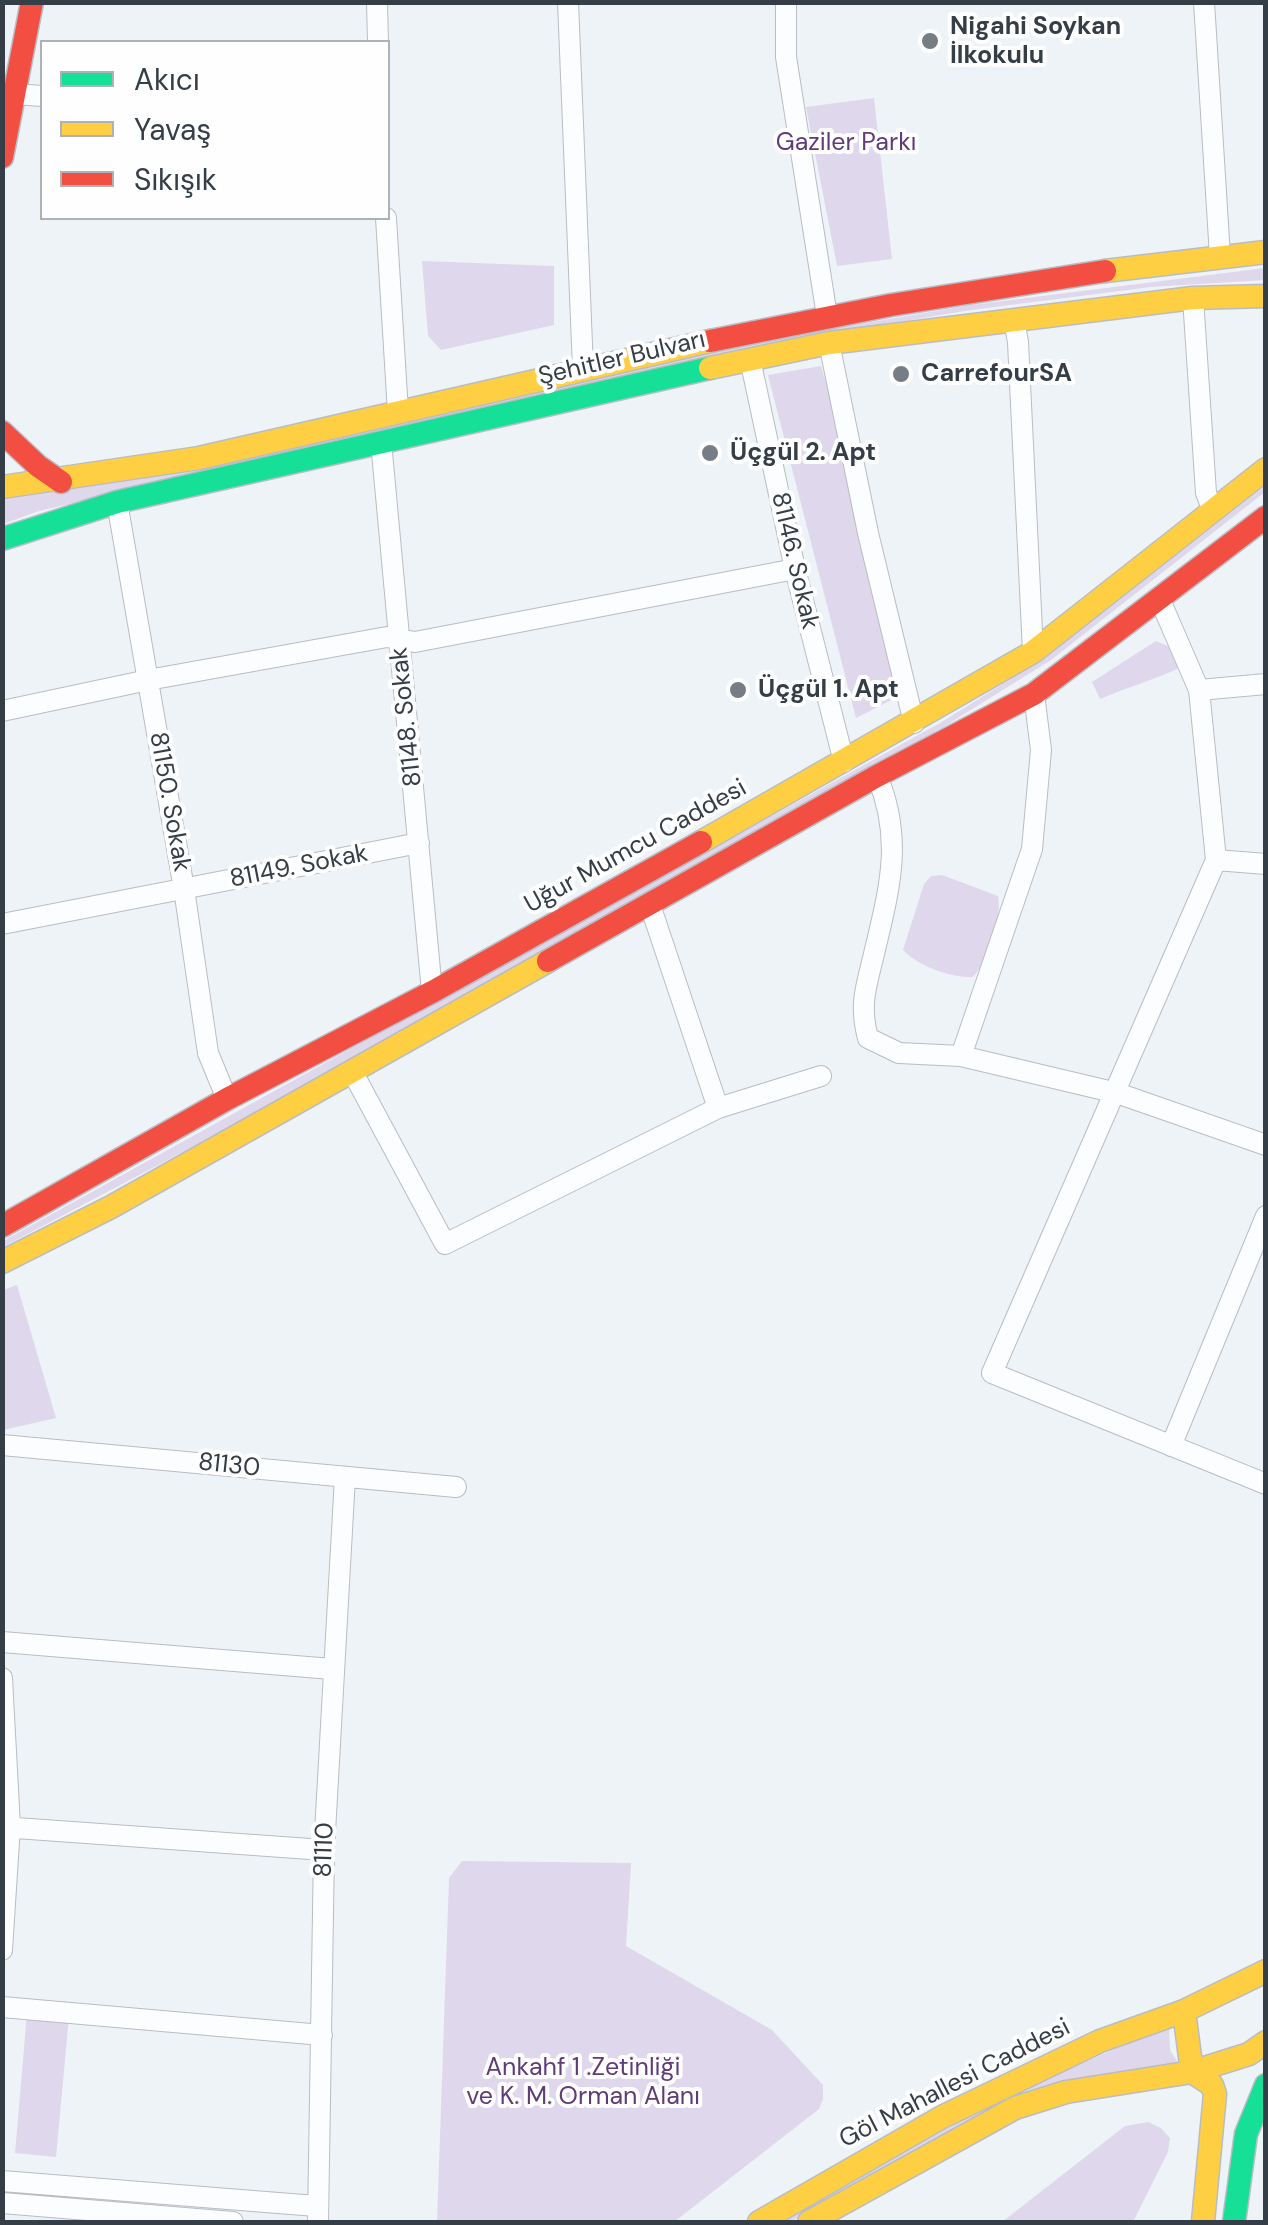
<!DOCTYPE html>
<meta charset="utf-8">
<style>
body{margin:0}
#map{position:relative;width:1268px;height:2225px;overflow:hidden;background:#eef3f8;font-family:"DM Sans",sans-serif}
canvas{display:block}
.frame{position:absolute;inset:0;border:5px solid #353d47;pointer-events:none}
.legend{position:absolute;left:40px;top:40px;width:350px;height:180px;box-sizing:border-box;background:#fefefe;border:2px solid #aeb1b5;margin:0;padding:12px 18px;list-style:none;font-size:30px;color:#353d47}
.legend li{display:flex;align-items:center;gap:20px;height:50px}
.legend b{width:50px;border:2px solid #aeb1b5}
</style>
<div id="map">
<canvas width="1268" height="2225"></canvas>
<div class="frame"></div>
<ul class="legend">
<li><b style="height:12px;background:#16e098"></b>Akıcı</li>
<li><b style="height:12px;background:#ffcf43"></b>Yavaş</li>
<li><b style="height:12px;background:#f24e42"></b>Sıkışık</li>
</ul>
</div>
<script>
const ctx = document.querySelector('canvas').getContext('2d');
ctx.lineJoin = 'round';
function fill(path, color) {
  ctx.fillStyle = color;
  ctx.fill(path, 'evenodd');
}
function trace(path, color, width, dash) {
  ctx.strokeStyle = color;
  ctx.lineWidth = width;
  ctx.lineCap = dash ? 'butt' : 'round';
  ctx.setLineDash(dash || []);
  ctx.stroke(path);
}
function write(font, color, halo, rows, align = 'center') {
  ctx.font = font + ' "DM Sans",sans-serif';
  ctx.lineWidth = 8;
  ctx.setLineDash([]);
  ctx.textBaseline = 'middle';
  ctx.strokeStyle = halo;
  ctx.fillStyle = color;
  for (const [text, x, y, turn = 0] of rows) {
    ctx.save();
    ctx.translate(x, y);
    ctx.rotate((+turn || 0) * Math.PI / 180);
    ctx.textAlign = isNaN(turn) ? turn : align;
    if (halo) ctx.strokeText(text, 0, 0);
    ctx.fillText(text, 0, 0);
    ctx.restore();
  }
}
fill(new Path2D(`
 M 874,98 L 892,259 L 837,266 L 806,107 Z
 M 422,261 L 554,266 L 554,325 L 441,350 L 428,336 Z
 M 1265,268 L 1265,280 L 1151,287 L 971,310 L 749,347 L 39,511 L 3,524 L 2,499 L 749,343 L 971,305 Z
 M 821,366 L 915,688 L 856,718 L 768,375 Z
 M 1265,486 L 1265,492 L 1051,660 L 945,726 L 215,1135 L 3,1247 L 3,1241 L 940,723 L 1046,657 Z
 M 1156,641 L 1177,650 L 1183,666 C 1157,679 1128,687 1100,699 L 1092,682 Z
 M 942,875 L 998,896 C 1002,919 989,959 973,977 C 951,978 918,966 903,950 L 924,884 L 931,876 Z
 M 17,1285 L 56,1418 L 3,1430 L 3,1290 Z
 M 462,1861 L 631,1863 L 626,1946 L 772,2030 L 823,2085 L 823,2099 L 819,2109 L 674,2222 L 437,2222 L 449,1878 Z
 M 27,2013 L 69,2017 L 56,2157 L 15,2153 Z
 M 1169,2026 L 1170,2050 L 1182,2069 L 1079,2080 L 789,2222 L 779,2222 L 1007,2095 Z
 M 1148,2122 L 1161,2128 L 1170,2138 L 1168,2152 L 1133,2222 L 1002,2222 L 1125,2126 Z`), '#dfd7ec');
const street = new Path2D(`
 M 377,2 L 378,42
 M 568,2 L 583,369
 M 786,2 L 786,57 L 827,316
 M 1204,2 L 1220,256
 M 15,94 L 42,96
 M 386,218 L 398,412
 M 1193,298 L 1206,493 L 1213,511
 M 1014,320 L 1018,342 L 1033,652
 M 829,343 L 868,533 L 914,723
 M 750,359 L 795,569 L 844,762
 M 381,442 L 432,992
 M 117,502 L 184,889 L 208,1053 L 227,1099
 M 1160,600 L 1199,690 L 1216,860 L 992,1373 L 1266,1484
 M 1199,690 L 1266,684
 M 1034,694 L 1041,750 L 1032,849 L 961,1056 L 1117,1093 L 1266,1145
 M 2,711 L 148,680 L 387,637 L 415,642 L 795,569
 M 877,776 C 904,840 889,890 874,954 C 866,987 859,1005 868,1038 L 899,1053 L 961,1056
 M 1216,860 L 1266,864
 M 650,905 L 718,1108
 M 2,924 L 419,843
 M 352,1071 L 445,1244 L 718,1108 L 821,1076
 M 2,1445 L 456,1487
 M 1171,1446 L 1266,1216
 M 2,1642 L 332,1669
 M 2,1678 L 10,1826 L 2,1950
 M 2,1827 L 324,1850
 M 2,2007 L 322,2035
 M 2,2181 L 316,2206
 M 2,2203 L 233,2222
 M 318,2222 L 324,1850 L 345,1477`);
const fast = new Path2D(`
 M 2,539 L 117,502 L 710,368
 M 1234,2222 L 1246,2134 L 1266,2085`);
const slow = new Path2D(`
 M 1105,271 L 1266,252
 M 710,368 L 829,343 L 1193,298 L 1266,296
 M 2,487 L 199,458 L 710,341
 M 701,842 L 1033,652 L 1266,469
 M 2,1262 L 111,1207 L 548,961
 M 1184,2011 L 1192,2072 L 1212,2085 L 1215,2094 L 1203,2222
 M 759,2222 L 942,2117 L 1100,2041 L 1184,2011 L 1266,1971
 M 809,2222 L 1015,2108 L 1066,2092 L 1192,2072 L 1249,2054 L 1266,2042`);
const jam = new Path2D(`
 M 2,157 L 32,2
 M 710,341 L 891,305 L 1105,271
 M 2,432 L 38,466 L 61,482
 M 548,961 L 877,776 L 1034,694 L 1266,517
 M 2,1226 L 227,1099 L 432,992 L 701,842`);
trace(street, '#b8bdc4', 22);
trace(fast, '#b8bdc4', 25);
trace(slow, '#b8bdc4', 25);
trace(jam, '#b8bdc4', 25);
trace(street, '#fcfdfe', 20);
trace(fast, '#16e098', 22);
trace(slow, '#ffcf43', 22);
trace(jam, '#f24e42', 22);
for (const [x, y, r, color] of [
 [930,41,10,"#767d85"],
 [901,374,10,"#767d85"],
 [710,453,10,"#767d85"],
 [738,690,10,"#767d85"]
]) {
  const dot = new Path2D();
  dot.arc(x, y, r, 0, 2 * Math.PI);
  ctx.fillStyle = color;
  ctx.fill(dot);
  trace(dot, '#fefefe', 4);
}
write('bold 25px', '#353d47', '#fefefe', [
 ["Nigahi Soykan",950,27],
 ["İlkokulu",950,56],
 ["CarrefourSA",921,374],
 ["Üçgül 2. Apt",730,453],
 ["Üçgül 1. Apt",758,690]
], 'left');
write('25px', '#5f3b77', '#fefefe', [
 ["Gaziler Parkı",846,143],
 ["Ankahf 1 .Zetinliği",583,2068],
 ["ve K. M. Orman Alanı",583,2097]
]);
write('25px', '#353d47', '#fefefe', [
 ["Şehitler Bulvarı",622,359,-13],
 ["81146. Sokak",794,561,77],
 ["81148. Sokak",407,717,-96],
 ["81150. Sokak",169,802,80],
 ["Uğur Mumcu Caddesi",636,847,-29],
 ["81149. Sokak",299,867,-11],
 ["81130",229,1466,6],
 ["81110",325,1850,-88],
 ["Göl Mahallesi Caddesi",955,2084,-27]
]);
</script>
